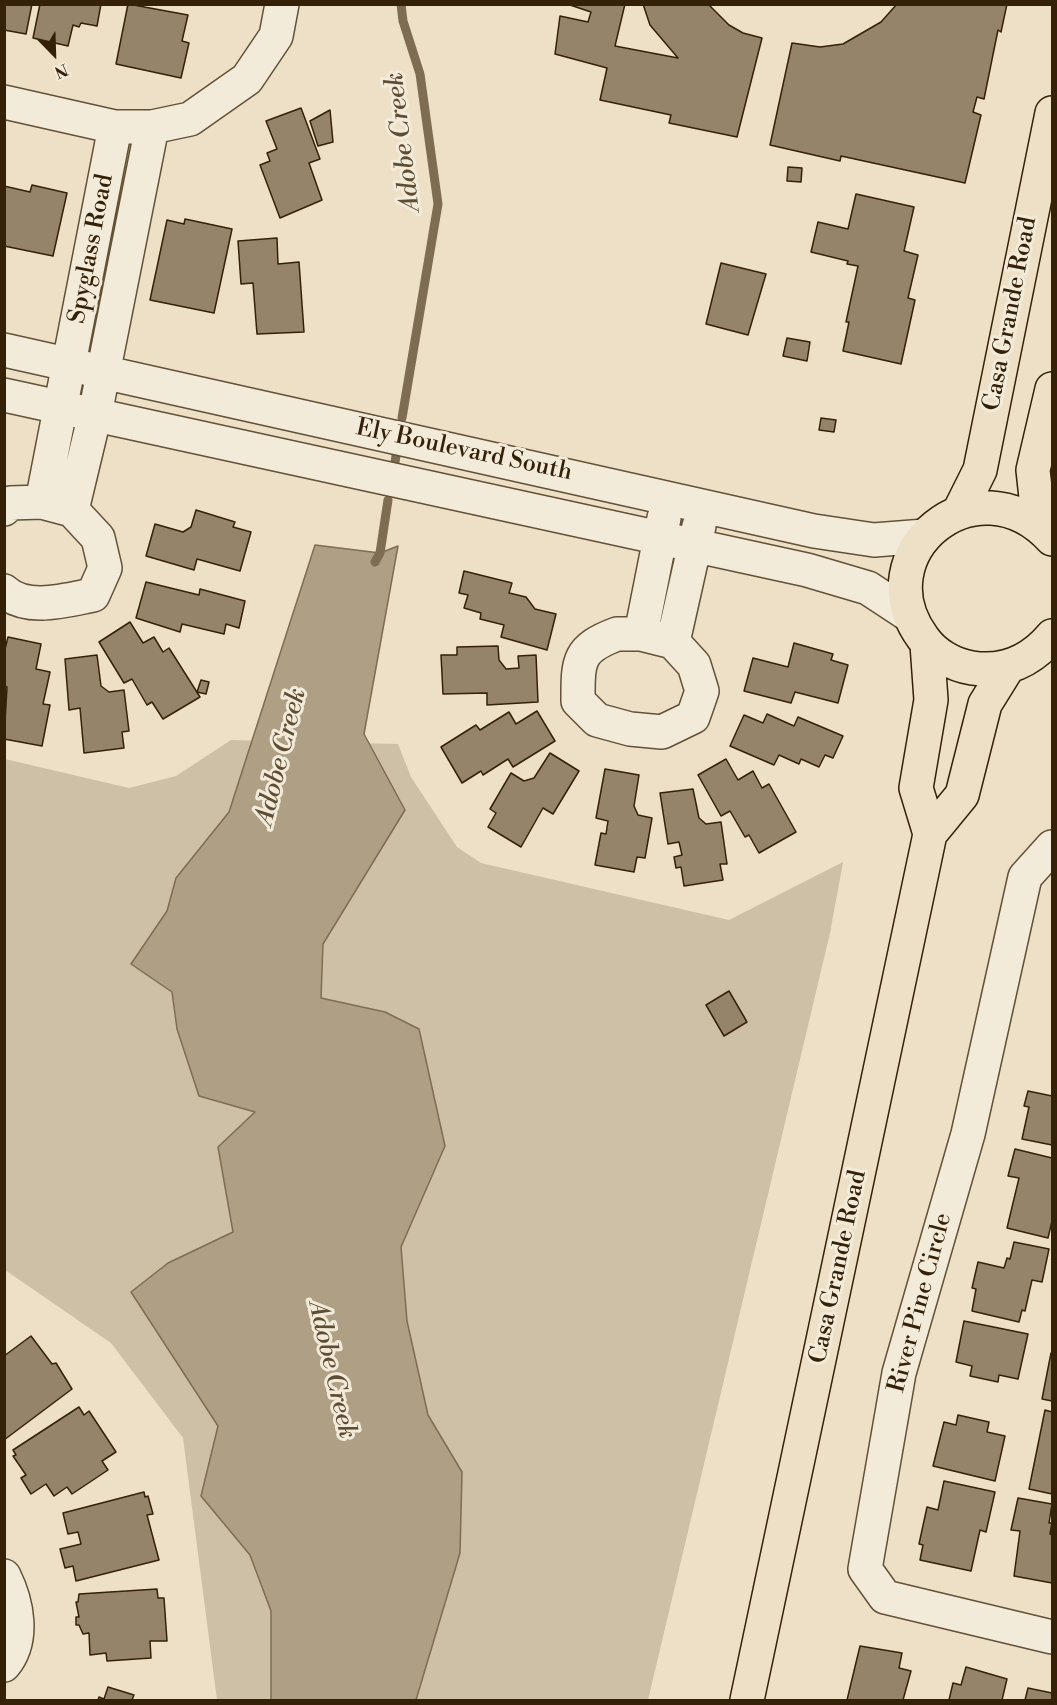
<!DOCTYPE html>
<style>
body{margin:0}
#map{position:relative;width:1057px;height:1705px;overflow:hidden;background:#ede0c6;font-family:"Libre Bodoni",serif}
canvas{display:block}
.frame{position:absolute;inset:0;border:6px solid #352107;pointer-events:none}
.north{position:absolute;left:24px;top:24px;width:60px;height:60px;-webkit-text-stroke:4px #f3ebda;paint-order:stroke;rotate:157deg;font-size:16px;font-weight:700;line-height:24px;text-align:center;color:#352107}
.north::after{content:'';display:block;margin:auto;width:21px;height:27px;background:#352107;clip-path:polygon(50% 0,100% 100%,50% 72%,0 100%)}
</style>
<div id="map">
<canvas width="1057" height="1705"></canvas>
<div class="frame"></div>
<div class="north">N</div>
</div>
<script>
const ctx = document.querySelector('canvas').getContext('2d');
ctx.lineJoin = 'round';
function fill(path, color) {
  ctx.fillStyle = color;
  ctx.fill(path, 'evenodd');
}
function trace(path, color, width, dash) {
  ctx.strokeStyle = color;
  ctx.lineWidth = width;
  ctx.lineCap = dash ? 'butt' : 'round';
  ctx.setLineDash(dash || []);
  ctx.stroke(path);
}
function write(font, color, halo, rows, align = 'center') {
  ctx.font = font + ' "Libre Bodoni",serif';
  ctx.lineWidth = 6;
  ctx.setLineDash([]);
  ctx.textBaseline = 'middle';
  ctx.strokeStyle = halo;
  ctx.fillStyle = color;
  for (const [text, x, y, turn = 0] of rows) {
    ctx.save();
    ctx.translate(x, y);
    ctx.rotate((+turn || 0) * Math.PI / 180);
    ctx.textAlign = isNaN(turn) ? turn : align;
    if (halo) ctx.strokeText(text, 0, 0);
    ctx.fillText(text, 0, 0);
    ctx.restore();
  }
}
fill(new Path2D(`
 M 231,740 L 398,744 L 411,777 L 457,847 L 481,863 L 729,920 L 843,862 L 830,933 L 648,1700 L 217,1700 L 183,1438 L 111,1343 L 5,1270 L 5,759 L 129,788 L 176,776 Z`), '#cec0a6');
const water = new Path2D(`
 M 315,545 L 380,553 L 398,546 L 364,734 L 405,810 L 323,944 L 321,998 L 385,1012 L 419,1029 L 445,1146 L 401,1247 L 407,1321 L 428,1415 L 462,1472 L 460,1553 L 416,1700 L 271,1700 L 271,1611 L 250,1555 L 201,1496 L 218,1426 L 131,1292 L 168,1263 L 233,1232 L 218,1147 L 255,1112 L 199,1096 L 177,1029 L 172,992 L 131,964 L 167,911 L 176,878 L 229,812 Z`);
fill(water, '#ae9f85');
trace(water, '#7e6d53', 1.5);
trace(new Path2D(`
 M 401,4 L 403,21 L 420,74 L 438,204 L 402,418
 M 395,462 L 396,456
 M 375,562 L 380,553 L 388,500`), '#7e6d53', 9);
const building = new Path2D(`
 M 4,4 L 32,4 L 26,34 L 4,30 Z
 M 40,4 L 101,4 L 97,26 L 81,23 L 79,27 L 73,25 L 68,46 L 33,38 Z
 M 128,4 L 188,15 L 182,41 L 189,43 L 181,78 L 116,64 Z
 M 567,4 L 625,4 L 615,46 L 678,58 L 650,25 L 643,4 L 708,4 L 729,25 L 743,33 L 762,38 L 737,137 L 669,123 L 671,115 L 600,100 L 607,68 L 555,54 L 560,16 L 588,22 L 591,12 Z
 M 897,4 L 1007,4 L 1001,32 L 998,30 L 984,99 L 977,97 L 973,112 L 981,115 L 965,183 L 841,156 L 840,161 L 770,145 L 792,43 L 820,47 L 843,44 L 881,22 Z
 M 301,108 L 320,159 L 309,163 L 322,200 L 280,218 L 260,165 L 270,161 L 267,153 L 277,149 L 266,121 Z
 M 330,110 L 333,142 L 318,146 L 310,121 Z
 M 788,167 L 802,168 L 801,182 L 787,181 Z
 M 32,185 L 67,193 L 53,256 L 4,246 L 4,186 L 30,192 Z
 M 856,194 L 914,207 L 904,251 L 918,255 L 908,298 L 915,300 L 901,364 L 843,351 L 849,322 L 846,322 L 858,266 L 847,264 L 848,261 L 811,252 L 818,222 L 848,229 Z
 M 185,219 L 232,229 L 214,313 L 150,300 L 167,220 L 184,224 Z
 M 277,238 L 278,264 L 299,262 L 304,332 L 257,334 L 253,283 L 241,284 L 238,241 Z
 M 721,263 L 766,274 L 748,335 L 706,324 Z
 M 787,338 L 810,342 L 807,361 L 783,356 Z
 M 821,418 L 836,420 L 834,432 L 819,430 Z
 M 196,510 L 235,522 L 233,527 L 251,532 L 240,571 L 197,559 L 194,570 L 146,556 L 155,524 L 183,532 L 191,527 Z
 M 464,571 L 512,583 L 509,593 L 526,597 L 535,609 L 556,614 L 547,650 L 501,637 L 504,625 L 480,619 L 481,613 L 464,608 L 468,595 L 459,593 Z
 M 146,582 L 199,595 L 200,589 L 245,601 L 239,628 L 226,624 L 224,634 L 182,624 L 180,632 L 136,618 Z
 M 130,622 L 143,643 L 154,637 L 163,652 L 169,648 L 200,697 L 163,719 L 152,702 L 147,705 L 132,679 L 124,683 L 99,642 Z
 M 8,637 L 41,644 L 36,669 L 50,672 L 43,704 L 50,705 L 42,746 L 4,739 L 7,687 L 4,686 L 4,653 Z
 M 794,643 L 833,654 L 831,660 L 848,665 L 838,703 L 795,692 L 791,703 L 744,691 L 753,658 L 788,667 Z
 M 498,646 L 499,660 L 506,669 L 519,668 L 518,656 L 536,655 L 538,702 L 487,705 L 487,693 L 443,694 L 441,655 L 457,655 L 457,647 Z
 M 97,655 L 101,686 L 109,692 L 124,690 L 129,731 L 122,732 L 124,748 L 84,753 L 80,708 L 69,710 L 65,659 Z
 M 201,680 L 209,682 L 206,694 L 197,692 Z
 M 537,711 L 555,741 L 513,767 L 508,759 L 483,775 L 481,771 L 462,783 L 441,747 L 476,725 L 480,730 L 509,712 L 516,724 Z
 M 767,714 L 794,726 L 798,717 L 843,736 L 833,758 L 825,755 L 819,767 L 801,759 L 799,764 L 779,755 L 774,765 L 730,746 L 744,715 L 763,723 Z
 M 550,753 L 579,771 L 553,814 L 543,808 L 521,847 L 488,827 L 496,813 L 490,809 L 511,773 L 524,781 L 534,778 Z
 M 726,759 L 738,780 L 753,771 L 762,788 L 769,784 L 796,832 L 759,853 L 749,835 L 745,837 L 730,811 L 721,816 L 698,775 Z
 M 605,769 L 639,775 L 634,806 L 638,815 L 652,818 L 645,858 L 637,857 L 634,872 L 595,865 L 601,833 L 606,834 L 608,821 L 596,818 Z
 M 693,789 L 699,818 L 706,824 L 721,822 L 727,864 L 720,864 L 723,880 L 684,886 L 681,867 L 676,868 L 674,857 L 682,855 L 679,842 L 668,844 L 660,793 Z
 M 729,991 L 747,1022 L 724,1036 L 706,1005 Z
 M 1028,1091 L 1052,1096 L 1052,1145 L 1022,1139 L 1029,1107 L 1024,1106 Z
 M 1015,1149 L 1052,1158 L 1052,1221 L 1048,1238 L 1007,1228 L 1019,1178 L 1008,1176 Z
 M 1014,1242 L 1049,1249 L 1042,1282 L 1032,1280 L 1025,1311 L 1022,1310 L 1019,1322 L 972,1311 L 976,1289 L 972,1288 L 978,1262 L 1004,1268 L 1007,1258 L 1010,1259 Z
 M 964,1321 L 1028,1334 L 1018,1379 L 999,1375 L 998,1382 L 970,1376 L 972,1366 L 956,1362 Z
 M 31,1336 L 52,1364 L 56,1363 L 72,1389 L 4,1440 L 4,1356 Z
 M 1051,1353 L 1052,1353 L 1052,1401 L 1042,1399 Z
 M 79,1407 L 84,1415 L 89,1411 L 116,1452 L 102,1461 L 108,1470 L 72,1494 L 67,1487 L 54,1496 L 46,1484 L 31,1494 L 21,1478 L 26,1475 L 13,1456 L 16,1455 L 13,1450 Z
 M 1045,1410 L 1052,1412 L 1052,1494 L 1029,1489 Z
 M 958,1415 L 989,1422 L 987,1432 L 1005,1436 L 995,1481 L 933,1466 L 944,1422 L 956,1425 Z
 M 944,1481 L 995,1492 L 986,1532 L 980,1530 L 971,1571 L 920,1560 L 923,1545 L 919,1544 L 927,1507 L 938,1510 Z
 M 144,1492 L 145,1497 L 148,1496 L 153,1514 L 147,1515 L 159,1560 L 76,1581 L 73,1566 L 65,1568 L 60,1549 L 81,1544 L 78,1532 L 68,1534 L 63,1513 Z
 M 1018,1498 L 1052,1504 L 1049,1523 L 1052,1523 L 1050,1534 L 1052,1535 L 1052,1583 L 1014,1576 L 1020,1531 L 1011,1530 Z
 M 157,1589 L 158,1598 L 164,1598 L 167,1641 L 150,1641 L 151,1658 L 107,1661 L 106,1653 L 90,1655 L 89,1633 L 83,1634 L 79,1625 L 76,1625 L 76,1617 L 79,1617 L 76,1602 L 78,1602 L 79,1594 Z
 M 860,1646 L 902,1653 L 899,1668 L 911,1671 L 903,1700 L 847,1700 Z
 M 966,1667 L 1007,1679 L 1002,1700 L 949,1700 L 953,1683 L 961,1685 Z
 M 108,1687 L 134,1695 L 132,1700 L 135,1700 L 98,1700 L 99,1697 L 104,1699 Z
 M 1028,1688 L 1052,1693 L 1052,1700 L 1025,1700 Z`);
fill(building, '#95846a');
trace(building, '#352107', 1.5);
const minor = new Path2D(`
 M 4,102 L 115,127 L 152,127 L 190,119 L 247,79 L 276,36 L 282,4
 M 4,350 L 814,531 L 874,540 L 925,536
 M 4,395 L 807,570 L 868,588 L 909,615
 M 42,502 L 115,127
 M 4,509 L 10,503 L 42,502 L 72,510 L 98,538 L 105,568 L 93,595 C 67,600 26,612 4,591
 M 72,510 L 95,414 L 152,127
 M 617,634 L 641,634 L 673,642 L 694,665 L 702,691 L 693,717 L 662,732 L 630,729 L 597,720 L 578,701 C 578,661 577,649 617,634 Z
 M 641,634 L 664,518
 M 673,642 L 699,526
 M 1052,847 L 1025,877 L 968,1134 L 899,1373 L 865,1569 L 885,1597 L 1052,1637
 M 4,1576 C 17,1602 25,1640 4,1665`);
const major = new Path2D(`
 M 959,512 L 980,470 L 1052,113
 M 1039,525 L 1033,470 L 1052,389
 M 1052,539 C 976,457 861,554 923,638 C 934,654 953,665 972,668 C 1005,673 1031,661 1052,636
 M 927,644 L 931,700 L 916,788 L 930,834
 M 747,1700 L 930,834 L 962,795 L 985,704 L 1008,667`);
trace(minor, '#635137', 36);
trace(major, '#352107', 36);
trace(minor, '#f3ebda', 33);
trace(major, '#ede0c6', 33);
write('24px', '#352107', '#f3ebda', [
 ["Spyglass Road",92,249,-79],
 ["Casa Grande Road",1011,314,-79],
 ["Ely Boulevard South",464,451,12],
 ["Casa Grande Road",839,1267,-78],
 ["River Pine Circle",921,1303,-75]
]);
write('italic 26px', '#5f4d33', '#f3ebda', [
 ["Adobe Creek",404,142,-97],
 ["Adobe Creek",282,757,-76],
 ["Adobe Creek",331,1370,77]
]);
</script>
